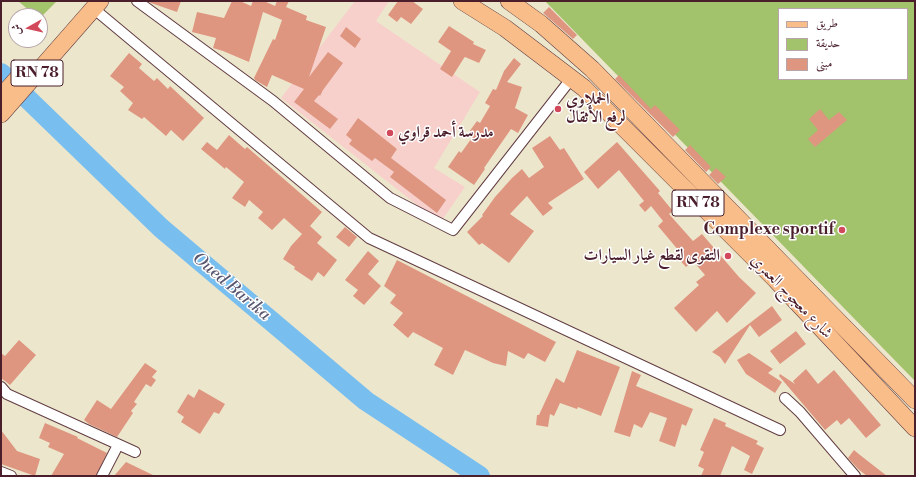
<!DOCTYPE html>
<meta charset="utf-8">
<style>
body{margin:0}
#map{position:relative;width:916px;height:477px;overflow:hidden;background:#ece7cc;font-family:"Libre Bodoni",Amiri,serif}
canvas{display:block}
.frame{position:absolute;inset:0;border:2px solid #4a1f2b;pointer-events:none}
.legend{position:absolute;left:778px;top:8px;width:130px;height:72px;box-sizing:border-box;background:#fff;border:1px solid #b7a5aa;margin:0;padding:5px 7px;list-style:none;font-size:12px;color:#4a1f2b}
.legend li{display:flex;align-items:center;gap:8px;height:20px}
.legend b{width:20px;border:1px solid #b7a5aa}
.north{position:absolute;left:8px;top:8px;width:40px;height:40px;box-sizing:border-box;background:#fff;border:1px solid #b7a5aa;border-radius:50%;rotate:262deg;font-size:11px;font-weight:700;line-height:16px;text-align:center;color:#4a1f2b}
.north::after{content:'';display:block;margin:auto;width:14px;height:18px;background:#d1495b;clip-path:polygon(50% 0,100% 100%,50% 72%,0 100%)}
</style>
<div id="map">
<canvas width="916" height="477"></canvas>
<div class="frame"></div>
<ul class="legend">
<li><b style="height:5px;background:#f8bd89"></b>طريق</li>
<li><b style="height:11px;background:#a2c26b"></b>حديقة</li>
<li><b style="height:11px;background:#df9681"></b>مبنى</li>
</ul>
<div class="north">ش</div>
</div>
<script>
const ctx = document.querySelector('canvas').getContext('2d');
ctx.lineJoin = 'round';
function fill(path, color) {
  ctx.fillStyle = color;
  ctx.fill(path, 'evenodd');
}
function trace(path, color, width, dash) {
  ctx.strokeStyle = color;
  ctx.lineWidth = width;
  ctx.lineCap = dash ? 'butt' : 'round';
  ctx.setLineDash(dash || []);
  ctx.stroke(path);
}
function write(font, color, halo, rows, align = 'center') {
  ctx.font = font + ' "Libre Bodoni",Amiri,serif';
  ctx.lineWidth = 3;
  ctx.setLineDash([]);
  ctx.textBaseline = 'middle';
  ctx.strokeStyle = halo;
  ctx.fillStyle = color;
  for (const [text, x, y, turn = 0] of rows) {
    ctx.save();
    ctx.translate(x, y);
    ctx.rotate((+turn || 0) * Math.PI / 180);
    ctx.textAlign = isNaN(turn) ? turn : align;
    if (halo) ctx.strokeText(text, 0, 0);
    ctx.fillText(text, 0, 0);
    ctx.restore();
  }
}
fill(new Path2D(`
 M 355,1 L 389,1 L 376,21 L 480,92 L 434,168 L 465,187 L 440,223 L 281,98 Z`), '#f7d0cb');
fill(new Path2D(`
 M 18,1 L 57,1 L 40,18 L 40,16 L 36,16 Z
 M 545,1 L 915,1 L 915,381 ZM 779,9 L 907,9 L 907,79 L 779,79 Z`), '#a2c26b');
trace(new Path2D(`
 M 1,73 L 161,228 L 366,401 L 480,476`), '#78beef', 20);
fill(new Path2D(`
 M 148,1 L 181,1 L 177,12 L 151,3 Z
 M 232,1 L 240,1 L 251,6 L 253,1 L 264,1 L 275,6 L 277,1 L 289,1 L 286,7 L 307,16 L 306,20 L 326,27 L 309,77 L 328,52 L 343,63 L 323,90 L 320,96 L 319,95 L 314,101 L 338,119 L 330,129 L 294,102 L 304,89 L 272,75 L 267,87 L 255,80 L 254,78 L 273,39 L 275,40 L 282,20 L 263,12 L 249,62 L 223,51 L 213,48 L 216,38 L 192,32 L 197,12 L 224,18 Z
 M 398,1 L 412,1 L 423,9 L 411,24 L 401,17 L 397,22 L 388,15 Z
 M 549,7 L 577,35 L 573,39 L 543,13 Z
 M 449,26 L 474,42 L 473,44 L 486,50 L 479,63 L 465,57 L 464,58 L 452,77 L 440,69 L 451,51 L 438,42 Z
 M 346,27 L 361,39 L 355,48 L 340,36 Z
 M 129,53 L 142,64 L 139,68 L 154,81 L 157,78 L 168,89 L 170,86 L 204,118 L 183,141 L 171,130 L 166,136 L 144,117 L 142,119 L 128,110 L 133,103 L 120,91 L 124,87 L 110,76 Z
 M 514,58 L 521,64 L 507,82 L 522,87 L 515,108 L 528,115 L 518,133 L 511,129 L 484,168 L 485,169 L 474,185 L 448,167 L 459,151 L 461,153 L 474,135 L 469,132 L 477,121 L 480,123 L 490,106 L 485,103 L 493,89 L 496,90 L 504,71 Z
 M 619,75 L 651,109 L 655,105 L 680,130 L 673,137 L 615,79 Z
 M 820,109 L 829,120 L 839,112 L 847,120 L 815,147 L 808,139 L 818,130 L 809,119 Z
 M 358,118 L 397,149 L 391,158 L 446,200 L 437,213 L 390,177 L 394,172 L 375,158 L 372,161 L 349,144 L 352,140 L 346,135 Z
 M 229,135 L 245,149 L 247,147 L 322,212 L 310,226 L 322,237 L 317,243 L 337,260 L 324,277 L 318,272 L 312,281 L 294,269 L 295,267 L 283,259 L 291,246 L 302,234 L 284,218 L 272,230 L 258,218 L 263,212 L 249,200 L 245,207 L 232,198 L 244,182 L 226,167 L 225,169 L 201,149 L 207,142 L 217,150 Z
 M 550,136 L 560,150 L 564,148 L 584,179 L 548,203 L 553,208 L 543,216 L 527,196 L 510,214 L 534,231 L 509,263 L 482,243 L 479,245 L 467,232 L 483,216 L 482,215 L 495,197 L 512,178 L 522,169 L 529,178 L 544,167 L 532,148 Z
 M 617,142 L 660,191 L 658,193 L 673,211 L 669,214 L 693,241 L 702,234 L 739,277 L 756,293 L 727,323 L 717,311 L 696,332 L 674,308 L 699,285 L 696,282 L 705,275 L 693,261 L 686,267 L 675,255 L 679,251 L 658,226 L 663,221 L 651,206 L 645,212 L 639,205 L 644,201 L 619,170 L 598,189 L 584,172 Z
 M 690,145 L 711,167 L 706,172 L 685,150 Z
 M 716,168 L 726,177 L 718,184 L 709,175 Z
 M 345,227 L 357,237 L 349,247 L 336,237 Z
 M 368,251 L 379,261 L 368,274 L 381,286 L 364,305 L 353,296 L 358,290 L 345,280 Z
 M 397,260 L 556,342 L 545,362 L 528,353 L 524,359 L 508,351 L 506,366 L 493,363 L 465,350 L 453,375 L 434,365 L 443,348 L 413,332 L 408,338 L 393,325 L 403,313 L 390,303 L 396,295 L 384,286 Z
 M 772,306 L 782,320 L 759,337 L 750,325 L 725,364 L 720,357 L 712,352 Z
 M 796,331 L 806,344 L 780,364 L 770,351 Z
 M 19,340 L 36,355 L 10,385 L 1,378 L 1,353 L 5,356 Z
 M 577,350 L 620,367 L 601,416 L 578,407 L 577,409 L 560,403 L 554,416 L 550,414 L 548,427 L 536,425 L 537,415 L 539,415 L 556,378 L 564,383 Z
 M 749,353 L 773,369 L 768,373 L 782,382 L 775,393 L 746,374 L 737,360 Z
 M 145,363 L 157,371 L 152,377 L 156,380 L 151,387 L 146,384 L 134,402 L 137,404 L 131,411 L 133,413 L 117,437 L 89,424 L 84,420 L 97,400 L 111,409 Z
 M 806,369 L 818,384 L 834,370 L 881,425 L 866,438 L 849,418 L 841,425 L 837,420 L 825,430 L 779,376 L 780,374 L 795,384 L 793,381 Z
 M 632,371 L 641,375 L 636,386 L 693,409 L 686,426 L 682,424 L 675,447 L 659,441 L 667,418 L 650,412 L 642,428 L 634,424 L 630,437 L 614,432 Z
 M 199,389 L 225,404 L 219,414 L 214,412 L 200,434 L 181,422 L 184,417 L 177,412 L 188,394 L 194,398 Z
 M 714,418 L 726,423 L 725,426 L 758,441 L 756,444 L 764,448 L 752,474 L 744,470 L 750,456 L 732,446 L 720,476 L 701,476 L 704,469 L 698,466 L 704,452 L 700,450 Z
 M 45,423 L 78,437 L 77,438 L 107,453 L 96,476 L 51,476 L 64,454 L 48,447 L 50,443 L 39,438 Z
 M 1,430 L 17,451 L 40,459 L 35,476 L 1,464 Z
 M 854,450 L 860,455 L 887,476 L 867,476 L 858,469 L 848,458 Z
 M 126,462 L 155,476 L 114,476 Z`), '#df9681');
const street = new Path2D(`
 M 137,1 L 273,101 L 390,198 L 453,230 L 571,79
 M 93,8 L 369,238 L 780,430
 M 1,387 L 7,394 L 135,452
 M 785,398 L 800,412 L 855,476
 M 1,472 L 11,476
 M 102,476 L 118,445`);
const primary = new Path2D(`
 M 462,1 L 505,28 L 584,88 L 776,280 L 915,428
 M 509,1 L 541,24 L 592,69 L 915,400
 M 1,97 L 25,70
 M 1,114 L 100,1`);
trace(street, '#623d43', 12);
trace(primary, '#623d43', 18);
trace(street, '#fff', 10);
trace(primary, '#f8bd89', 17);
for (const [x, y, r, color] of [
 [558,109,4,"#d1495b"],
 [390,133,4,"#d1495b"],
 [842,230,4,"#d1495b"],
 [728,256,4,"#d1495b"]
]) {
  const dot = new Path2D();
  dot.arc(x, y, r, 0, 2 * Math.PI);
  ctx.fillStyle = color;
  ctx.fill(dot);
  trace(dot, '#fff', 1.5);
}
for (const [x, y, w] of [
 [37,73,52],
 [698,203,52]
]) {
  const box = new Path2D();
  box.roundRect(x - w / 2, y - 13, w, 26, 3);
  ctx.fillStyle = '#fff';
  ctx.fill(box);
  trace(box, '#4a1f2b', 1);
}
write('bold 15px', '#4a1f2b', null, [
 ["RN 78",37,73],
 ["RN 78",698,203]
]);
write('bold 16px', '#4a1f2b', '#fff', [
 ["الحملاوي",566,100],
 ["لرفع الأثقال",566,118],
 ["مدرسة أحمد قراوي",398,133],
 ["Complexe sportif",834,230,"right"],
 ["التقوى لقطع غيار السيارات",720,256,"right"]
], 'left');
write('16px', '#4a1f2b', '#fff', [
 ["شارع معجوج العمري",791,297,46]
]);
write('italic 17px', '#5a5770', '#fff', [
 ["Oued Barika",231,287,40]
]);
</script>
